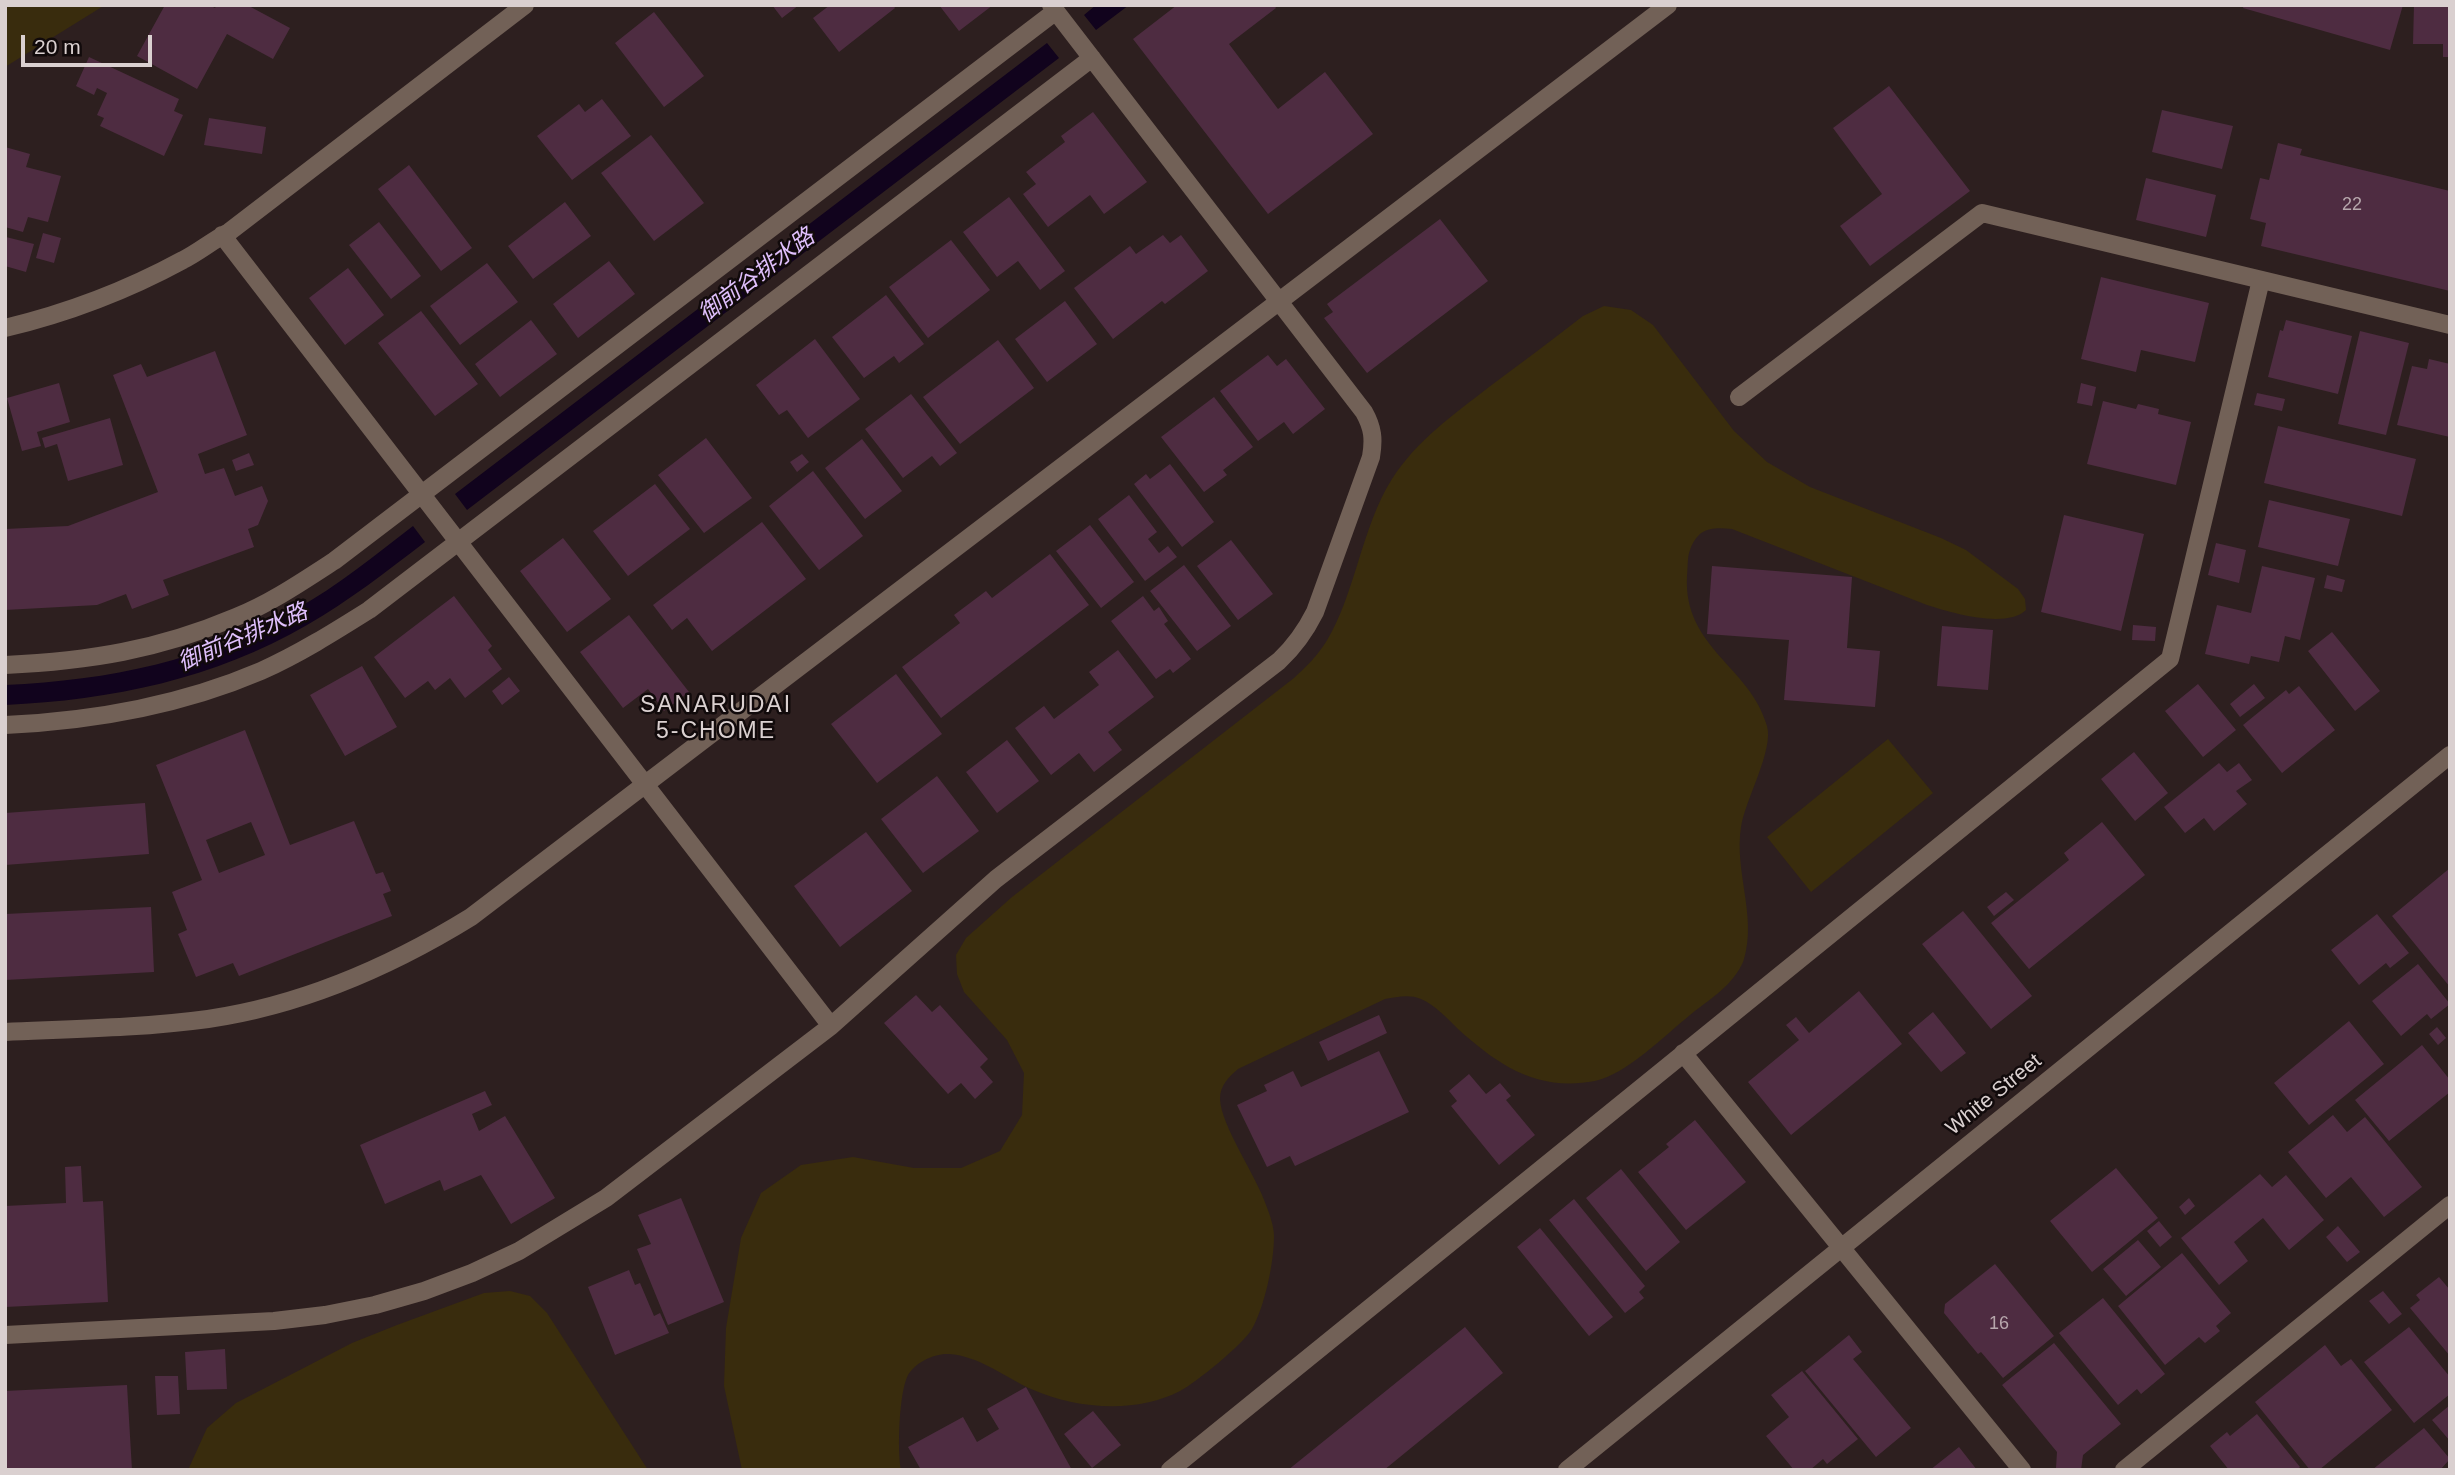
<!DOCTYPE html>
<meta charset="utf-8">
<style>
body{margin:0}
#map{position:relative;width:2455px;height:1475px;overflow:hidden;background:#2d1f1f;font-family:Arial,sans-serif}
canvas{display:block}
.frame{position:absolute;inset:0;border:7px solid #dad0d0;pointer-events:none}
.scale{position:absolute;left:21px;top:35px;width:131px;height:32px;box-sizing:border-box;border:4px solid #dad0d0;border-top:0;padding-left:9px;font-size:21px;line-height:24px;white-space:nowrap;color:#dad0d0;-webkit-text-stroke:5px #110a0b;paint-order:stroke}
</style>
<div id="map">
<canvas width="2455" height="1475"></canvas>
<div class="frame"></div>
<div class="scale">20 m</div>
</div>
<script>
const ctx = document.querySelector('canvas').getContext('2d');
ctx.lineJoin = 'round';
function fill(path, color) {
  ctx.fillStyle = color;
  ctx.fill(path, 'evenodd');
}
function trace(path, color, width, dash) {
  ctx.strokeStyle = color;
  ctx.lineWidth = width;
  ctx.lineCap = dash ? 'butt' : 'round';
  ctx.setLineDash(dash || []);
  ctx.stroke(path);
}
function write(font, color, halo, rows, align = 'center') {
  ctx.font = font + ' Arial,"Noto Sans JP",sans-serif';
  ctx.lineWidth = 5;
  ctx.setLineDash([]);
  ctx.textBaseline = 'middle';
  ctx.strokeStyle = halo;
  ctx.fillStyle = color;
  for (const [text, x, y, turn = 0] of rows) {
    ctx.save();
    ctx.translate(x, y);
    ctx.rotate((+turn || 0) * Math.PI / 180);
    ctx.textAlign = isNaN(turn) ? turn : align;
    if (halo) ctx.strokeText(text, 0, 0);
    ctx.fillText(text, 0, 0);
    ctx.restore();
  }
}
fill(new Path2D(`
 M 5,5 L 105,5 L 5,67 Z
 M 1604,306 L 1631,310 L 1653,325 L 1734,431 L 1767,462 L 1810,487 L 1941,538 L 1966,550 L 2018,589 L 2025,599 L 2026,610 C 2006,629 1952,613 1927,605 L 1732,529 C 1711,527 1698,528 1690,550 C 1687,558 1688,568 1687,576 C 1683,648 1751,667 1767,726 C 1774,750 1745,800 1741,827 C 1734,871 1757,916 1744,959 C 1742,967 1733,979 1727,985 C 1716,996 1702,1005 1690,1015 C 1664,1036 1627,1074 1595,1081 C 1537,1092 1498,1065 1458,1029 C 1447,1018 1435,1005 1421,999 C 1409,994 1397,997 1385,999 L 1238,1069 C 1229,1077 1220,1085 1220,1099 C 1221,1126 1257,1177 1266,1205 C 1270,1215 1274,1227 1274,1236 C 1274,1262 1265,1306 1252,1329 C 1242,1345 1197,1382 1180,1391 C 1136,1414 1076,1409 1031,1389 C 1005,1377 979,1356 949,1354 C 934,1353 915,1363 908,1375 C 899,1392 897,1451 901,1470 L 742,1470 L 724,1386 L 726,1328 L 741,1238 L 761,1193 L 801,1165 L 853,1157 L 914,1168 L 961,1168 L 1000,1151 L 1022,1115 L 1024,1073 L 1007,1040 L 964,992 L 957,974 L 956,955 L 966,938 L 1012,897 L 1294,678 C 1306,667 1317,656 1326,642 C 1356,593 1361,528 1392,479 C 1417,440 1453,415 1489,387 C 1520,364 1552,340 1583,316 Z
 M 1888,739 L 1933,793 L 1811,892 L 1767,837 Z
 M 510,1291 L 530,1296 L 547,1313 L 648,1470 L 188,1470 L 207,1428 L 236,1403 L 352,1343 L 397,1325 L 484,1293 Z`), '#392c0d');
fill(new Path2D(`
 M 1096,5 L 1129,5 L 1096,30 L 1084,15 Z
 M 1047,43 L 1059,58 L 467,510 L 455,494 Z
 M 413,526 L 425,542 C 387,571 349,601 307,625 C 214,679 112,700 5,705 L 5,685 C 112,680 202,661 296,609 C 338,586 375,555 413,526 Z`), '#11031d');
fill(new Path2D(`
 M 165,5 L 209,5 L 215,8 L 217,5 L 247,5 L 290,28 L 273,59 L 227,34 L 197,89 L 137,56 Z
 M 772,5 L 799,5 L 782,18 Z
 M 830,5 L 893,5 L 895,8 L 839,52 L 813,18 Z
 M 939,5 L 993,5 L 959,31 Z
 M 1177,5 L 1274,5 L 1276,8 L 1229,44 L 1278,109 L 1325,72 L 1373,134 L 1268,214 L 1133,39 Z
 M 2244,5 L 2403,5 L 2390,50 L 2243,8 Z
 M 2414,5 L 2450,5 L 2450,57 L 2443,57 L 2443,44 L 2413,44 Z
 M 654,12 L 704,76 L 664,107 L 615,43 Z
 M 89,57 L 179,99 L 174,111 L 183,115 L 164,156 L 100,126 L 104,118 L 97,115 L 107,93 L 97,88 L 94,95 L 76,86 Z
 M 1889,86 L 1970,191 L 1870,266 L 1840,226 L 1882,194 L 1833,128 Z
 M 602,99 L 631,136 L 572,180 L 537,136 L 579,104 L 585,112 Z
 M 2162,110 L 2233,126 L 2222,169 L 2152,152 Z
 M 1093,112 L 1147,182 L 1104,214 L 1090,195 L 1048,227 L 1023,194 L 1036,184 L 1026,172 L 1065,142 L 1061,136 Z
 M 209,118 L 266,127 L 262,154 L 204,145 Z
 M 651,135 L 704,203 L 654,241 L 601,173 Z
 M 2278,143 L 2302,149 L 2300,155 L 2450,191 L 2450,291 L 2261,246 L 2266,223 L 2250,219 L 2260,178 L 2269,180 Z
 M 5,147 L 30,154 L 26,167 L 61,176 L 48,222 L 28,217 L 23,232 L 5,227 Z
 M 409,165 L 472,248 L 441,271 L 378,189 Z
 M 2146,178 L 2216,195 L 2206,237 L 2136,220 Z
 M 1009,197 L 1065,271 L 1040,290 L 1018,261 L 997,277 L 963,232 Z
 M 565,202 L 591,236 L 533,279 L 508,246 Z
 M 1440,219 L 1488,281 L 1367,373 L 1324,318 L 1333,312 L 1327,304 Z
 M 379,222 L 421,276 L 391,299 L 349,245 Z
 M 43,233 L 61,238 L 54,263 L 36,258 Z
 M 1163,235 L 1170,243 L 1181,235 L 1208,271 L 1165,304 L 1162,301 L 1113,339 L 1074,288 L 1130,246 L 1136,254 Z
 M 6,237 L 34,244 L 26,272 L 5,266 Z
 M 951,240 L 990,290 L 928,338 L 889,287 Z
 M 609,261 L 635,294 L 578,338 L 553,304 Z
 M 487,263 L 518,302 L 460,345 L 430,306 Z
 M 348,268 L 384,315 L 345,345 L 309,298 Z
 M 2101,277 L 2209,303 L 2195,362 L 2141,350 L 2136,372 L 2081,359 Z
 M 886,295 L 924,344 L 899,363 L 894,356 L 864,378 L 832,337 Z
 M 1065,301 L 1097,344 L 1047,382 L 1015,339 Z
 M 421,311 L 478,384 L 435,416 L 378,343 Z
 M 531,320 L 557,354 L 500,397 L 475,364 Z
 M 2286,320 L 2352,336 L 2338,394 L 2268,377 L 2280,330 L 2283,331 Z
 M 2360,331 L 2409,343 L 2386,435 L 2338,424 Z
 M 815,339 L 860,399 L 808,438 L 787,410 L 779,415 L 756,385 Z
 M 998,340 L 1034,388 L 960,444 L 923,397 Z
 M 215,351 L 247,435 L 198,454 L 205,474 L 224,468 L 235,496 L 262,486 L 268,501 L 258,525 L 248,529 L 254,547 L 163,580 L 169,595 L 132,609 L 126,594 L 97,605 L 5,610 L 5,529 L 68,526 L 158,492 L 113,375 L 141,364 L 147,377 Z
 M 1268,355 L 1277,366 L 1286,359 L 1325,409 L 1293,434 L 1284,422 L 1258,441 L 1220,391 Z
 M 2429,359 L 2450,364 L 2450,437 L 2397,425 L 2412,366 L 2427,369 Z
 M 59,383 L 70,422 L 37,432 L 41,446 L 22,451 L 7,398 Z
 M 2081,383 L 2096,387 L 2092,406 L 2077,403 Z
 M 2257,393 L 2285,399 L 2282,411 L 2254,405 Z
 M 911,394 L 957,453 L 940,466 L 932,456 L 903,478 L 865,429 Z
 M 1214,397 L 1253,447 L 1223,470 L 1227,475 L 1204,492 L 1161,437 Z
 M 2103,401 L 2136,409 L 2138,404 L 2159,409 L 2158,414 L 2191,422 L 2176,485 L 2087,464 Z
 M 110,418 L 123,465 L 68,481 L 57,444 L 45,448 L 42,438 Z
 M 2278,426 L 2416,459 L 2402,516 L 2264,483 Z
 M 706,438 L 752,498 L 704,533 L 658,475 Z
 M 862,439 L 902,491 L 865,519 L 825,468 Z
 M 249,453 L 254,465 L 236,471 L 232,460 Z
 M 802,454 L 809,462 L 797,472 L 790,462 Z
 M 1170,464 L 1214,522 L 1182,547 L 1134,484 L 1146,474 L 1150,479 Z
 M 813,471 L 863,536 L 819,570 L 769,506 Z
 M 655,484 L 690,529 L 628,576 L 593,531 Z
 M 1129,495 L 1157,532 L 1148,539 L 1159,553 L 1168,546 L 1177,557 L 1145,581 L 1098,519 Z
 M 2269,500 L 2350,519 L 2338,566 L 2258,547 Z
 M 2064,515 L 2144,534 L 2121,631 L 2041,612 Z
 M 762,522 L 806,579 L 712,651 L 687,618 L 672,630 L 653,605 Z
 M 1090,525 L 1134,582 L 1101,608 L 1056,551 Z
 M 563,538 L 611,599 L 567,632 L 520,571 Z
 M 1231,540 L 1273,594 L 1238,620 L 1197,566 Z
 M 2216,543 L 2246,550 L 2239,583 L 2208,575 Z
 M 1050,554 L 1089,605 L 941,718 L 902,667 L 960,623 L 954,615 L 986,591 L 992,598 Z
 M 1184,565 L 1231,626 L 1197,651 L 1150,591 Z
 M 1712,566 L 1852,577 L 1847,648 L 1880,651 L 1875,707 L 1784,700 L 1789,640 L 1707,634 Z
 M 2262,566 L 2315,578 L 2300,640 L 2285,636 L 2279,662 L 2251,656 L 2249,664 L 2205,654 L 2217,605 L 2251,613 Z
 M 2327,575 L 2345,580 L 2342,592 L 2324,588 Z
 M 454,596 L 492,646 L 488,650 L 502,669 L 465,698 L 450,678 L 435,690 L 428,681 L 405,698 L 374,657 Z
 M 1143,596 L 1154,611 L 1159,607 L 1168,621 L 1164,624 L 1191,659 L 1173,673 L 1170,669 L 1156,679 L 1111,621 Z
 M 629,615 L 689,692 L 664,711 L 648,689 L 623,708 L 580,652 Z
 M 2133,625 L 2156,627 L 2155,641 L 2132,640 Z
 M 1942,626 L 1993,630 L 1988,690 L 1937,686 Z
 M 2332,632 L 2380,691 L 2355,711 L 2308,651 Z
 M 1118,650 L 1154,697 L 1108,732 L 1122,750 L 1094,772 L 1079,753 L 1051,775 L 1015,728 L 1044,706 L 1054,719 L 1099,685 L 1089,672 Z
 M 362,666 L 397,727 L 345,756 L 310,695 Z
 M 896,674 L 942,734 L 877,783 L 831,724 Z
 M 509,677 L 520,691 L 502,705 L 492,691 Z
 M 2198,684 L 2236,730 L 2203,757 L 2165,711 Z
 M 2254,684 L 2265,698 L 2240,717 L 2230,704 Z
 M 2299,686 L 2335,730 L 2282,773 L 2243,725 L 2286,690 L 2289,694 Z
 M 245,730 L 290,845 L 354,821 L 376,874 L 383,872 L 391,891 L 383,894 L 392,916 L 239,976 L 233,963 L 196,977 L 178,934 L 187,930 L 172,892 L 202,880 L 156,765 ZM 251,822 L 265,855 L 219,873 L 206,840 Z
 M 1007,740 L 1039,781 L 997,813 L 966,772 Z
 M 2134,752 L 2168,793 L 2135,821 L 2101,779 Z
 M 2219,763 L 2227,772 L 2239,763 L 2252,780 L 2236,791 L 2247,804 L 2214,831 L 2204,818 L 2185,833 L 2164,807 Z
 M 937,776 L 979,831 L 923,873 L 881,819 Z
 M 145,803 L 149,854 L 5,865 L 5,813 Z
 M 2102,822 L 2145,875 L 2029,969 L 1991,923 L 2069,860 L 2064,853 Z
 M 866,832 L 912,891 L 840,947 L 794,886 Z
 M 2450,868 L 2450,987 L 2392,916 Z
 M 2006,892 L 2014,900 L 1994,916 L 1987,907 Z
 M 151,907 L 154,972 L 5,980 L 5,914 Z
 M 1963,911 L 2032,996 L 1991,1029 L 1922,944 Z
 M 2377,914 L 2409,953 L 2390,968 L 2386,963 L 2359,985 L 2331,950 Z
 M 2418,964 L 2450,1004 L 2431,1019 L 2427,1014 L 2401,1036 L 2372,1001 Z
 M 1859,991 L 1902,1044 L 1791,1135 L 1748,1082 L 1799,1040 L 1786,1025 L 1796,1017 L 1809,1033 Z
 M 916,995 L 932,1012 L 940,1005 L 988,1059 L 980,1067 L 993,1082 L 975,1099 L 961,1083 L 948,1094 L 884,1023 Z
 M 1933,1012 L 1966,1053 L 1941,1072 L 1908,1033 Z
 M 1379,1015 L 1387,1033 L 1328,1061 L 1319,1042 Z
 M 2349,1021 L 2384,1064 L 2309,1125 L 2274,1083 Z
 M 2437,1027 L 2446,1038 L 2438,1045 L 2429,1034 Z
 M 2422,1045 L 2450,1080 L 2450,1092 L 2389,1141 L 2355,1100 Z
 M 1379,1051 L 1409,1112 L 1295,1166 L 1290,1156 L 1267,1167 L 1237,1105 L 1267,1091 L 1264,1085 L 1293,1071 L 1301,1087 Z
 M 1469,1074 L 1486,1094 L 1500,1083 L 1511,1096 L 1506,1100 L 1535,1135 L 1499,1165 L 1451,1106 L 1457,1101 L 1449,1091 Z
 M 485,1091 L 492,1105 L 472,1114 L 479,1131 L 505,1116 L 555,1198 L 511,1224 L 481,1175 L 444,1191 L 440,1180 L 385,1204 L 360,1145 Z
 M 2333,1115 L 2347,1132 L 2365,1117 L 2422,1187 L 2384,1217 L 2351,1177 L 2326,1198 L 2288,1152 Z
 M 1695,1120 L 1746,1182 L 1686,1230 L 1638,1172 L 1669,1147 L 1666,1144 Z
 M 81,1166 L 83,1202 L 103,1201 L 108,1302 L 5,1307 L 5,1206 L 66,1203 L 65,1167 Z
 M 2116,1168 L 2158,1218 L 2092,1272 L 2050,1221 Z
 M 1621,1169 L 1680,1242 L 1646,1271 L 1586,1198 Z
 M 2260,1174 L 2272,1187 L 2286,1175 L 2324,1220 L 2289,1250 L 2263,1218 L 2234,1242 L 2248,1261 L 2219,1285 L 2181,1238 Z
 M 681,1198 L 724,1302 L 668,1325 L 637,1249 L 651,1244 L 638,1215 Z
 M 2189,1198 L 2195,1206 L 2185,1215 L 2179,1207 Z
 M 1574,1199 L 1645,1286 L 1639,1292 L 1644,1298 L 1625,1313 L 1549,1220 Z
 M 2159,1221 L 2172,1237 L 2160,1247 L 2147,1231 Z
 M 2338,1226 L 2360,1252 L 2347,1262 L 2326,1237 Z
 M 1540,1228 L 1613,1317 L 1589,1336 L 1517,1247 Z
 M 2138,1240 L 2161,1267 L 2126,1296 L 2103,1269 Z
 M 2182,1253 L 2231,1313 L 2216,1326 L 2220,1331 L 2205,1343 L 2199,1337 L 2165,1365 L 2118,1306 Z
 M 1995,1264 L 2054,1336 L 2003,1378 L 1981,1352 L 1978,1354 L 1944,1313 L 1945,1304 Z
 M 629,1270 L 635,1285 L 640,1283 L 654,1316 L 660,1313 L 669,1333 L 615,1355 L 588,1287 Z
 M 2439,1277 L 2450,1290 L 2450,1356 L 2410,1308 L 2420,1300 L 2416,1295 Z
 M 2383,1291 L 2402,1314 L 2389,1324 L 2369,1301 Z
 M 2103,1298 L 2165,1374 L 2141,1394 L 2137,1389 L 2118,1405 L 2059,1333 Z
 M 1465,1327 L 1503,1373 L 1384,1470 L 1288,1470 Z
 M 2409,1327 L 2450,1377 L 2450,1394 L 2414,1423 L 2364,1362 Z
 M 1849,1335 L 1862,1352 L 1853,1359 L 1911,1428 L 1876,1457 L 1805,1371 Z
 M 2054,1343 L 2121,1424 L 2083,1455 L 2081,1470 L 2056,1468 L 2057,1452 L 2002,1385 Z
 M 2325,1345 L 2341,1366 L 2351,1359 L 2392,1410 L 2319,1470 L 2310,1470 L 2255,1402 Z
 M 225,1349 L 227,1389 L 187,1390 L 185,1352 Z
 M 1802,1371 L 1858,1439 L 1827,1464 L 1823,1459 L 1810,1470 L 1794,1470 L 1766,1436 L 1789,1417 L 1771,1395 Z
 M 155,1376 L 178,1376 L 180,1414 L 157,1415 Z
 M 127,1385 L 132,1470 L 5,1470 L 5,1391 Z
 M 1026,1387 L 1072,1470 L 921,1470 L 908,1447 L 963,1417 L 977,1442 L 999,1429 L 987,1409 Z
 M 2450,1405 L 2450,1441 L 2432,1420 Z
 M 1093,1411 L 1121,1445 L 1092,1468 L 1064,1434 Z
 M 2257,1414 L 2300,1467 L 2297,1470 L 2229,1470 L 2210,1446 L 2227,1432 L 2230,1436 Z
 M 2424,1428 L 2450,1459 L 2440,1470 L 2372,1470 Z
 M 1959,1447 L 1977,1470 L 1930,1470 Z`), '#4e2c41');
trace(new Path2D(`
 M 222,235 L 831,1026
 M 5,328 C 68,313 126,291 183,260 C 199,252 213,240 229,232 L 525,5
 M 1739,397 L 1982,213 L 2450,325
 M 5,665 C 89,661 158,650 236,617 C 271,603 303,581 334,561 L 1056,11
 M 5,725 C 94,721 179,706 261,671 C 299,654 334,632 369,610 L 1092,58
 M 5,1032 C 73,1029 141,1028 208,1019 C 303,1005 390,967 471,917 L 1668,5
 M 1683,1053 L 2022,1470
 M 5,1335 L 274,1321 L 325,1315 L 375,1305 L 424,1291 L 472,1273 L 519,1251 L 606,1198 L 831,1026 L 996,879 L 1279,661 C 1295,646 1305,632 1315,612 L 1371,457 C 1374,439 1373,428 1364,412 L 1051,5
 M 1170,1470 L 2170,659 L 2261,280
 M 1567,1470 L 2450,755
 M 2124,1470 L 2450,1205`), '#726157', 18);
write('18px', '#b7a7ac', null, [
 ["22",2352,205],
 ["16",1999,1324]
]);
write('21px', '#dad0d0', '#110a0b', [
 ["White Street",1994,1095,-39]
]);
write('italic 23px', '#e0c0fd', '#110a0b', [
 ["御前谷排水路",757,276,-37],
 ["御前谷排水路",243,638,-23]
]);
ctx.letterSpacing = '2px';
write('23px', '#dad0d0', '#110a0b', [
 ["SANARUDAI",716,706],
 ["5-CHOME",716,732]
]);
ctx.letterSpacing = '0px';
</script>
